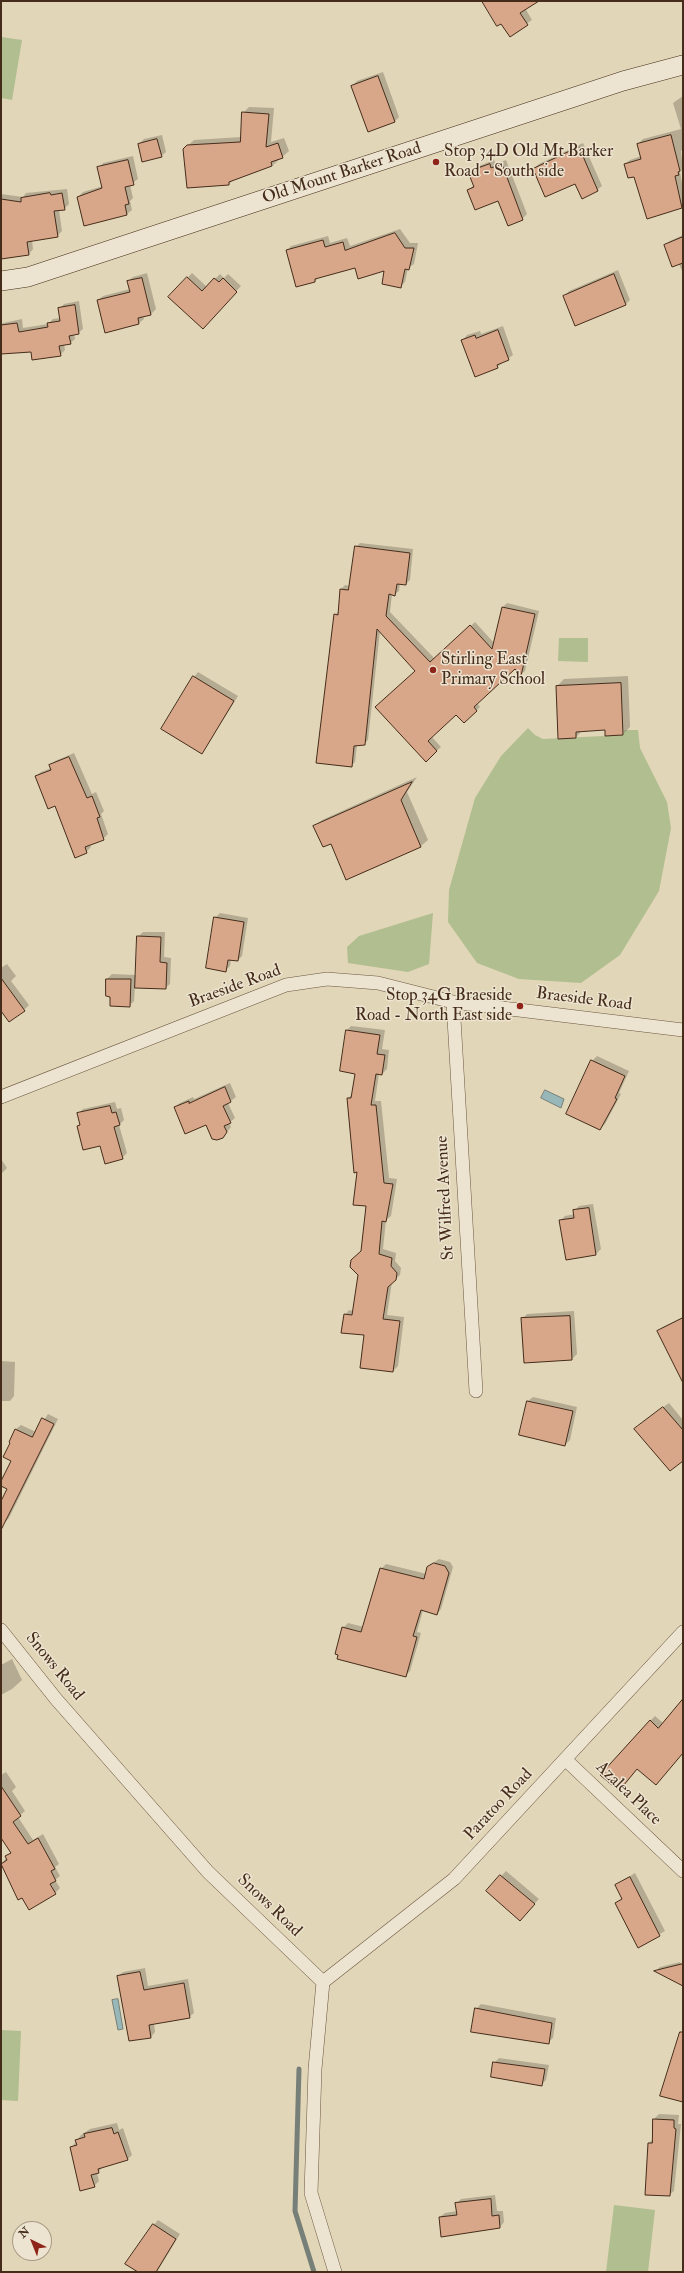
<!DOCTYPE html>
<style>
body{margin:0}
#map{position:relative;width:684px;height:2273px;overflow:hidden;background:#e1d6b7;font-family:"IM FELL Double Pica",serif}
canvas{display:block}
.frame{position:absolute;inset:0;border:2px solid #452c1a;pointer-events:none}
.north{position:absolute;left:12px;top:2221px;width:40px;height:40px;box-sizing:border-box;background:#ece4d0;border:1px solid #a99a87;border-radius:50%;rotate:317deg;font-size:11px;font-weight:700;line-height:16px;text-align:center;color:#452c1a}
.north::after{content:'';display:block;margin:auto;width:14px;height:18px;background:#8f2418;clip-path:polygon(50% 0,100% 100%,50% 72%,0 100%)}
</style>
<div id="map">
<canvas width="684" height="2273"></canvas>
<div class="frame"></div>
<div class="north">N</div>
</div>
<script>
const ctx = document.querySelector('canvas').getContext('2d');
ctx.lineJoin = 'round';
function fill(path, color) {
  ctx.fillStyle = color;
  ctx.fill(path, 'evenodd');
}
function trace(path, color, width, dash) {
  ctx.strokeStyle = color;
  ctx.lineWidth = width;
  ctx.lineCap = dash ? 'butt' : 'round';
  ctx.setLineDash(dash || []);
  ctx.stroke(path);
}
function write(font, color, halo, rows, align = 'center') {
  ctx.font = font + ' "IM FELL Double Pica",serif';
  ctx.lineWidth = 3;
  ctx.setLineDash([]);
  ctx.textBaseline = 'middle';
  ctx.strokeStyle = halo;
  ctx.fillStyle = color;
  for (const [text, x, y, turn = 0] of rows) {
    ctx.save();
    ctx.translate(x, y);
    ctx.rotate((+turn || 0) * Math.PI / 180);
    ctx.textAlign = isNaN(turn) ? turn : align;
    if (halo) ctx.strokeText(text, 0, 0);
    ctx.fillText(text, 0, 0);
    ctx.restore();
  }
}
fill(new Path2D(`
 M 1,37 L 22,40 L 12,100 L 1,98 Z
 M 559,638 L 588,638 L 588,662 L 558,661 Z
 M 528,728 L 535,735 L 543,739 L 623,735 L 625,730 L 638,730 L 640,748 L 667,802 L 671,828 L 659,891 L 620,955 L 581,983 L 519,979 L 477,963 L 448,922 L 449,890 L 475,798 L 501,756 Z
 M 433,913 L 429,964 L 408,972 L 348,963 L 347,947 L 359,936 Z
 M 1,2030 L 21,2031 L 18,2101 L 1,2100 Z
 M 614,2205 L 655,2210 L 648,2272 L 606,2272 Z`), '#b1be8f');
const water = new Path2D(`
 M 545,1090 L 564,1099 L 561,1108 L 541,1098 Z
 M 118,1999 L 123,2029 L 118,2030 L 112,2000 Z`);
fill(water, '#98b7b8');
trace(water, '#777f79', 1);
fill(new Path2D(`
 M 535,1 L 525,8 L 532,20 L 510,35 L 502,22 Z
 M 383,72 L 399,117 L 394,122 L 352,86 L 357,81 Z
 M 683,96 L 683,150 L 681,151 L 683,169 L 680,172 L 683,189 L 683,205 L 647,218 L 635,175 L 625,164 L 630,160 L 641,156 L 638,144 L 643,139 L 681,129 L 673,103 Z
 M 249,107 L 274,108 L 271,142 L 284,138 L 289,151 L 272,166 L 234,179 L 229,184 L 184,149 L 194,140 L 241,137 L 243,113 Z
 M 162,135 L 166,152 L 161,156 L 139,144 L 144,139 Z
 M 583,143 L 602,186 L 597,190 L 534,169 L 539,164 Z
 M 133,156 L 138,179 L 130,185 L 133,198 L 130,201 L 132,210 L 127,214 L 78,197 L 83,192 L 103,186 L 99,168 L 103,163 Z
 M 494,160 L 496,164 L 506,160 L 527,214 L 522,219 L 499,200 L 468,190 L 474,185 L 469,173 L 474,168 Z
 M 67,189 L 69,204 L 64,209 L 59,210 L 62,231 L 57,236 L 32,240 L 33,249 L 29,254 L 1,244 L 1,194 L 23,197 L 26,193 Z
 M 400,229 L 410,243 L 418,243 L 414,264 L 408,268 L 405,282 L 400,287 L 386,270 L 355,266 L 319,277 L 315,281 L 287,251 L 291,246 L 328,236 L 330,243 L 347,238 L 350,246 Z
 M 683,235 L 683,273 L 679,264 L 665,245 L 670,241 Z
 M 618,270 L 630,300 L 626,304 L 565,296 L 569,291 Z
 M 147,273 L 156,309 L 151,314 L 143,316 L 144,319 L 139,323 L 106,331 L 98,300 L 103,296 L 130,289 L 128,281 L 133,277 Z
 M 192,273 L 207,287 L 220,274 L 224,278 L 228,274 L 241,286 L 207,323 L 169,297 Z
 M 79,301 L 83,329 L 78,333 L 74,334 L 75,339 L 70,343 L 64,344 L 65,350 L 60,355 L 31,351 L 1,353 L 1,325 L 3,323 L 22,319 L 23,328 L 48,324 L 53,319 L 60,318 L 59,309 L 64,304 Z
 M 503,326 L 513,355 L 497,367 L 463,340 L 467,335 L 480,331 L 481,334 Z
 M 360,543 L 413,549 L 410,580 L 406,584 L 400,583 L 399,591 L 395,594 L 392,594 L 390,612 L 435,659 L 475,622 L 494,643 L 503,607 L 507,603 L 539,611 L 525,671 L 521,674 L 515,668 L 477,703 L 480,707 L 464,722 L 456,714 L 431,736 L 441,747 L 426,760 L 416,671 L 380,631 L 368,740 L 364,744 L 357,745 L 355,762 L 351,766 L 335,615 L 339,611 L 341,589 L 345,585 L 350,586 L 356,547 Z
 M 198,672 L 238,696 L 202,753 L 194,677 Z
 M 628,676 L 630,727 L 623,734 L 605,729 L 583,730 L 576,737 L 559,738 L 557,686 L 564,679 Z
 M 74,753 L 92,794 L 96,792 L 104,811 L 101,814 L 108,834 L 103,839 L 90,844 L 91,847 L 86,852 L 36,776 L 41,772 L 51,768 L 50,766 L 55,761 Z
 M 417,777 L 407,792 L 428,840 L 421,846 L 331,842 L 315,826 L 322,820 Z
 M 220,913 L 248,918 L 242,956 L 238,960 L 231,959 L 230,966 L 226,970 L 215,918 Z
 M 143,932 L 165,932 L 164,957 L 171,958 L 170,984 L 165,988 L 135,987 L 134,1001 L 129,1006 L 111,996 L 107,996 L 107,979 L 112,974 L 136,975 L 138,937 Z
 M 7,964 L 16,976 L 11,981 L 29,1005 L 24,1010 L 1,1009 L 1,968 Z
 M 351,1026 L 385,1030 L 382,1049 L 389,1050 L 387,1069 L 382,1074 L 379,1074 L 375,1101 L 381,1101 L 389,1178 L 397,1179 L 391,1216 L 386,1220 L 383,1249 L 396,1253 L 395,1261 L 401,1268 L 400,1275 L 392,1282 L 387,1315 L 404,1317 L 398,1366 L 393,1371 L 365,1334 L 345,1315 L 349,1310 L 354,1311 L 367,1205 L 358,1171 L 348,1098 L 353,1094 L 356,1073 L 347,1030 Z
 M 597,1056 L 629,1071 L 619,1093 L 621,1094 L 605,1124 L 600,1129 L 592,1061 Z
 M 230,1083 L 236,1097 L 228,1103 L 235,1118 L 229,1123 L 231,1127 L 223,1137 L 206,1124 L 175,1107 L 180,1103 L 193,1097 L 194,1099 Z
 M 115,1102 L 117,1109 L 121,1108 L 124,1120 L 119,1125 L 127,1153 L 122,1158 L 78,1126 L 81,1123 L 78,1114 L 83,1109 Z
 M 1,1159 L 7,1168 L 1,1174 Z
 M 593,1204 L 601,1249 L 596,1254 L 560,1221 L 565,1216 L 575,1214 L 574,1211 L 579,1206 Z
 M 574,1311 L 577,1354 L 572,1359 L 525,1362 L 522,1319 L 527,1314 Z
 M 683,1317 L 683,1381 L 658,1331 L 663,1327 Z
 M 1,1361 L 15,1362 L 14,1396 L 10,1401 L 1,1401 Z
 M 533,1397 L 577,1407 L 570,1440 L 565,1445 L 528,1401 Z
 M 669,1403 L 683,1420 L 683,1461 L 640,1424 Z
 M 48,1414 L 58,1419 L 9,1518 L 4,1523 L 1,1521 L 1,1503 L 8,1489 L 1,1484 L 12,1460 L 5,1457 L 16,1429 L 21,1425 L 36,1432 Z
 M 439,1559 L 450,1562 L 453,1567 L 441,1609 L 437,1614 L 423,1610 L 417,1632 L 421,1633 L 410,1671 L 405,1676 L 343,1628 L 348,1623 L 364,1627 L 381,1569 L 386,1564 L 427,1574 L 428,1567 Z
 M 12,1659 L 22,1680 L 12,1689 L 1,1695 L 1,1665 Z
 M 683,1701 L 683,1753 L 660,1779 L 650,1721 L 655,1716 L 663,1723 Z
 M 6,1772 L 16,1787 L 12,1791 L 25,1811 L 18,1817 L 33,1840 L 43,1834 L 59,1864 L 55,1867 L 60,1876 L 55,1880 L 60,1888 L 55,1893 L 19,1899 L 2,1863 L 11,1852 L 1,1837 L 1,1775 Z
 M 506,1871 L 539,1899 L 524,1915 L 487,1891 Z
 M 635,1873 L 665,1931 L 639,1946 L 616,1903 L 622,1898 L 616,1885 Z
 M 680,1962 L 683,1967 L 683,1985 L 656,1971 L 660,1967 Z
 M 145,1968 L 148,1986 L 188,1979 L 194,2013 L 189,2017 L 154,2023 L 155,2032 L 151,2037 L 118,1976 L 123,1972 Z
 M 481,2004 L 556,2018 L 553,2038 L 548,2042 L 476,2009 Z
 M 499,2058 L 549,2065 L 546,2080 L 541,2085 L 494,2063 Z
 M 659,2114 L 679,2115 L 678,2124 L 681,2124 L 674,2191 L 669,2195 L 649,2143 L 653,2139 L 654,2119 Z
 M 117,2123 L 119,2130 L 123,2128 L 132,2155 L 127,2160 L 103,2167 L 97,2173 L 99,2181 L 94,2186 L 71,2148 L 81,2135 L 90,2129 Z
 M 495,2195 L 497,2211 L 503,2211 L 504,2222 L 500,2227 L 440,2217 L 445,2213 L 457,2211 L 456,2204 L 461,2199 Z
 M 158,2220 L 180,2234 L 157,2272 L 139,2272 L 154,2225 Z`), '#0003');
trace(new Path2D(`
 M 299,2069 L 295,2211 L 314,2272`), '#777f79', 5);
const building = new Path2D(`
 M 482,1 L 539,1 L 520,13 L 528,25 L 510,37 L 501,24 L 497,26 Z
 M 378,76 L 395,122 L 368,132 L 351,86 Z
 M 242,112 L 269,114 L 266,147 L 278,143 L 283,158 L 271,162 L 272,166 L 229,182 L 229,185 L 187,188 L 183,149 L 187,145 L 240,142 Z
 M 671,135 L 680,171 L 678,172 L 679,175 L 675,176 L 682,208 L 647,219 L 634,177 L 628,178 L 624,164 L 641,159 L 637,144 Z
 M 157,139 L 162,157 L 142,162 L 138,144 Z
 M 579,147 L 598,191 L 582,199 L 575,184 L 545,197 L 533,169 Z
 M 128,160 L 134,185 L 125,187 L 129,204 L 125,205 L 127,215 L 84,226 L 77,197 L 102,188 L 97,167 Z
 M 490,164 L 491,168 L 502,164 L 523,220 L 508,226 L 498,201 L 475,210 L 467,190 L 474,187 L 468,172 Z
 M 50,193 L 51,195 L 62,193 L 65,210 L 54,211 L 58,237 L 27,242 L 29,255 L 1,259 L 1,199 L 21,202 L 21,198 Z
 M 395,233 L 405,248 L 414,248 L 409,270 L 405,269 L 401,288 L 382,284 L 384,271 L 358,279 L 355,268 L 315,279 L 315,282 L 296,287 L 286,250 L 323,240 L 325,247 L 343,242 L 345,250 Z
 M 683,237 L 683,263 L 672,267 L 664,245 Z
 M 614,274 L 626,305 L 575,326 L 563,296 Z
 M 187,277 L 202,291 L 214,278 L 219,282 L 223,278 L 237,292 L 203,329 L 168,297 Z
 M 142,278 L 151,315 L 138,318 L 139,324 L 105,333 L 97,300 L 130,292 L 127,281 Z
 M 75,305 L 79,334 L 69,336 L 71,344 L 59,346 L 61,356 L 32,360 L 31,352 L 1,354 L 1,325 L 17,323 L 19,332 L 48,327 L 47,323 L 60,321 L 58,308 Z
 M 498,330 L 509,360 L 497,365 L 498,368 L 475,377 L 461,340 L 475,335 L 476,338 Z
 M 355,546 L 410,553 L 406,585 L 397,584 L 395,596 L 389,594 L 386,616 L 430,662 L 470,625 L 492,649 L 502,607 L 535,614 L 521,676 L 515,669 L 474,707 L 477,711 L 464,723 L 456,715 L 428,741 L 437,751 L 426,762 L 375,707 L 415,671 L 377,629 L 365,745 L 354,746 L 352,767 L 316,763 L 334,614 L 338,615 L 340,589 L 348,590 Z
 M 193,676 L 234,701 L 202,754 L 161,729 Z
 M 621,683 L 623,735 L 605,736 L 605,730 L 576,732 L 576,738 L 558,739 L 556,686 Z
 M 69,757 L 87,798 L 92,796 L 100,817 L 97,818 L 104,840 L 85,847 L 87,853 L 75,858 L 55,806 L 48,809 L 35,776 L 51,770 L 49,765 Z
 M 412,782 L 401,800 L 421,847 L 346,880 L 331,844 L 323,847 L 313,826 Z
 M 214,917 L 244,922 L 238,961 L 228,960 L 226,972 L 206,968 Z
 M 137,936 L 161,937 L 160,962 L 167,963 L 166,989 L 135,988 Z
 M 1,978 L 25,1011 L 9,1022 L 1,1011 Z
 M 106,979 L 131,979 L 130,1007 L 110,1006 L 110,997 L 106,996 Z
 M 346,1030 L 380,1035 L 377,1054 L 385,1055 L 382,1075 L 376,1074 L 371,1105 L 376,1105 L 384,1183 L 393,1184 L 386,1222 L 382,1221 L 379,1254 L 392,1258 L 391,1266 L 397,1273 L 396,1280 L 388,1287 L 383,1319 L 400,1321 L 393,1372 L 360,1368 L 364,1335 L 341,1333 L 344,1314 L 352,1315 L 358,1275 L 350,1267 L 351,1260 L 361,1251 L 366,1206 L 353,1205 L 357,1172 L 354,1173 L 347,1098 L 351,1098 L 355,1074 L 340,1071 Z
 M 591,1060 L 625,1076 L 615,1098 L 617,1099 L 600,1130 L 566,1114 Z
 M 225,1087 L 231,1102 L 223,1106 L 231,1123 L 224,1126 L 227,1132 L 223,1138 L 217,1140 L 212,1139 L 206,1125 L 185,1134 L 174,1107 L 189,1101 L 189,1103 Z
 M 110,1106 L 112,1113 L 116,1112 L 120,1125 L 114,1127 L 123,1159 L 105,1164 L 100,1146 L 83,1150 L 77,1126 L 80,1125 L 77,1113 Z
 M 589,1208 L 596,1255 L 566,1260 L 559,1220 L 574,1218 L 573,1210 Z
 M 570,1316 L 572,1360 L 524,1363 L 521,1318 Z
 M 683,1318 L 683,1383 L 657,1331 Z
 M 527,1401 L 573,1411 L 565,1446 L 519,1435 Z
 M 663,1407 L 683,1430 L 683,1461 L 670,1471 L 634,1429 Z
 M 42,1418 L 54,1424 L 1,1530 L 1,1501 L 7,1489 L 1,1486 L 1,1481 L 11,1461 L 3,1457 L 10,1443 L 9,1442 L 15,1429 L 32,1437 Z
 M 434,1563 L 445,1566 L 449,1573 L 437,1615 L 421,1610 L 413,1636 L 417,1637 L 406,1677 L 337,1659 L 338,1655 L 335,1654 L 342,1627 L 361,1632 L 380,1568 L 424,1579 L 427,1567 Z
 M 683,1699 L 683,1753 L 656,1785 L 637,1769 L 619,1791 L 600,1775 L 650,1720 L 658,1728 Z
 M 1,1786 L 21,1816 L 13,1822 L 28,1844 L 38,1838 L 55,1869 L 51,1871 L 56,1881 L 50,1884 L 56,1894 L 29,1910 L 22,1898 L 18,1900 L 1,1864 L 7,1860 L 5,1856 L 11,1853 L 1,1838 Z
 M 500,1875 L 535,1904 L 520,1921 L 486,1891 Z
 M 630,1877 L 660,1936 L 638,1948 L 615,1903 L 622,1899 L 615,1885 Z
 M 683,1964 L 683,1986 L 654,1971 Z
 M 140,1972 L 144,1990 L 184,1983 L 190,2018 L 149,2025 L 151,2038 L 129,2041 L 117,1976 Z
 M 475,2008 L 552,2023 L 549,2044 L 471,2032 Z
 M 680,2032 L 683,2032 L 683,2102 L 660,2096 Z
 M 493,2062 L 545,2069 L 542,2086 L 491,2077 Z
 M 653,2119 L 674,2120 L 674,2128 L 676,2129 L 670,2196 L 645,2195 L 648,2143 L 652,2143 Z
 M 112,2128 L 114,2134 L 118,2132 L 128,2160 L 98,2169 L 99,2173 L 91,2175 L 95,2187 L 80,2191 L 70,2147 L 77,2145 L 75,2140 L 85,2137 L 84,2134 Z
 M 491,2199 L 492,2216 L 499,2215 L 500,2228 L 441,2237 L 439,2217 L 457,2215 L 455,2203 Z
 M 153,2224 L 176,2239 L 156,2272 L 138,2272 L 125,2264 Z`);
fill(building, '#d8a689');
trace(building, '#452c1a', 1);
const street = new Path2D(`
 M 453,1002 L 476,1391
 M 1,1097 L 286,985 L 327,979 L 378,983 L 453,1002 L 683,1030
 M 1,1630 L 56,1699 L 208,1872 L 323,1982 L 315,2069 L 311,2193 L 335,2272
 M 566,1760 L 683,1871
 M 323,1982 L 454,1879 L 683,1632`);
const secondary = new Path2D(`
 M 1,281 L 28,277 L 623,81 L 683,65`);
trace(street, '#6c5641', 14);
trace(secondary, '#452c1a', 20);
trace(street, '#ece4d0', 13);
trace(secondary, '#ece4d0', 19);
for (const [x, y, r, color] of [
 [436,162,4,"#8f2418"],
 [433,670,4,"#8f2418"],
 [520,1006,4,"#8f2418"]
]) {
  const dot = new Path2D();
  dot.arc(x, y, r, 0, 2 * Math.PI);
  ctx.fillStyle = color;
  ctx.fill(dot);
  trace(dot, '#ece4d0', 1.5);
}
write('17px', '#452c1a', '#ece4d0', [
 ["Stop 34D Old Mt Barker",444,152],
 ["Road - South side",444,172],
 ["Stirling East",441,660],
 ["Primary School",441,680],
 ["Stop 34G Braeside",512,996,"right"],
 ["Road - North East side",512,1016,"right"]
], 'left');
write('17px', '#452c1a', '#ece4d0', [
 ["Old Mount Barker Road",342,174,-18],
 ["Braeside Road",235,987,-20],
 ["Braeside Road",584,1000,7],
 ["St Wilfred Avenue",446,1198,-93],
 ["Snows Road",54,1667,51],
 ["Azalea Place",628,1794,44],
 ["Paratoo Road",499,1805,-47],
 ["Snows Road",269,1906,44]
]);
</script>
